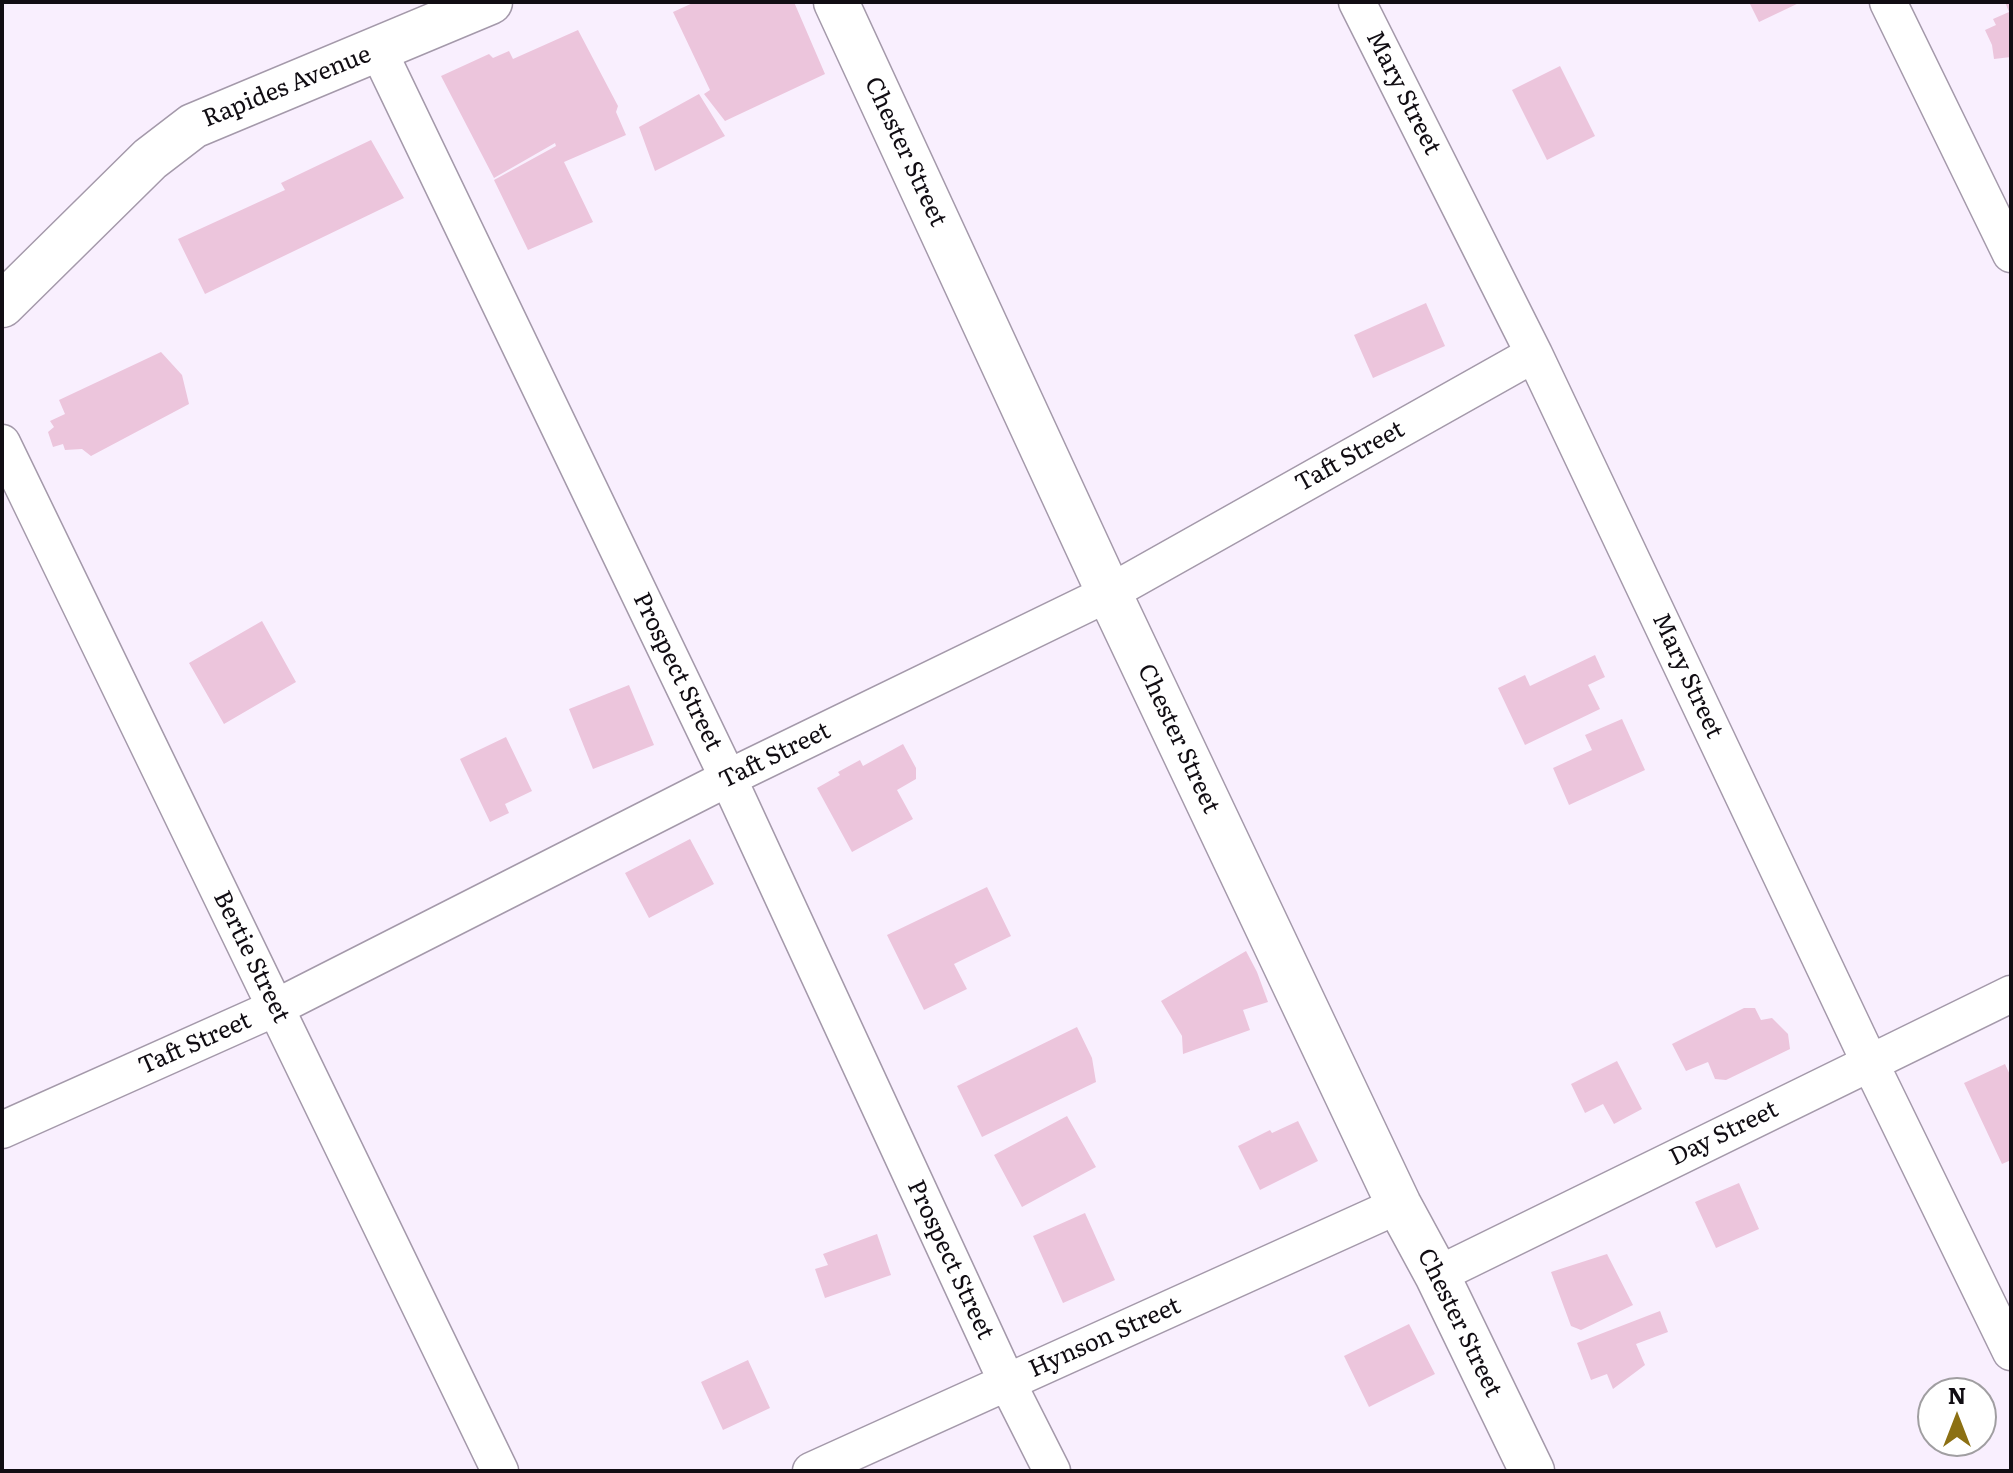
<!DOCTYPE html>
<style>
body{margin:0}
#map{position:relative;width:2013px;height:1473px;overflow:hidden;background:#f9effe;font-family:Literata,serif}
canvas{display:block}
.frame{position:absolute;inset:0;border:4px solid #110d13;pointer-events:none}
.north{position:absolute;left:1917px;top:1377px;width:80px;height:80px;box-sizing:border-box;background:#fff;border:2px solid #a09ea1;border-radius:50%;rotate:0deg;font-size:22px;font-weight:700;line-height:32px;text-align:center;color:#110d13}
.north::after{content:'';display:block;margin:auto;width:28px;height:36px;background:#8c7013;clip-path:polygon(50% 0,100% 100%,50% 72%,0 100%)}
</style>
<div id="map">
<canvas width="2013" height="1473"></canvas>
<div class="frame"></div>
<div class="north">N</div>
</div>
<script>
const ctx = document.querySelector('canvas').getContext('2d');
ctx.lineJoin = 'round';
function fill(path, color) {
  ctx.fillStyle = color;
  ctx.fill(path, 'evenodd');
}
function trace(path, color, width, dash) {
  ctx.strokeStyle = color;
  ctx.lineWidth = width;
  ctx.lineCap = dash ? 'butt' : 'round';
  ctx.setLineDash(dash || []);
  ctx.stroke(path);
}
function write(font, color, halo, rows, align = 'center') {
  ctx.font = font + ' Literata,serif';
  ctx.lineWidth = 6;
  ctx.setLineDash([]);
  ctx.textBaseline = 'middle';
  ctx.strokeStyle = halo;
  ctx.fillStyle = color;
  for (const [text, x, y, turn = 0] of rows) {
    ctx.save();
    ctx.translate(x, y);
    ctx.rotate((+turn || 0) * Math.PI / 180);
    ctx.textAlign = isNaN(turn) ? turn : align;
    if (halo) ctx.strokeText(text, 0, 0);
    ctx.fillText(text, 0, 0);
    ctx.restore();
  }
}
fill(new Path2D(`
 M 695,2 L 794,2 L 825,74 L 725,121 L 704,94 L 710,90 L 673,12 Z
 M 1749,2 L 1801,2 L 1759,22 Z
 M 2005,2 L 2011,2 L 2011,57 L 1994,59 L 1992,45 L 1985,30 L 1996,25 L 1993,19 L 2009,12 Z
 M 578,30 L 618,106 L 616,112 L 626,135 L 564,162 L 593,222 L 528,250 L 494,180 L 556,146 L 555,143 L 494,178 L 441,76 L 489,54 L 493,58 L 509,51 L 513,59 Z
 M 1560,66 L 1595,136 L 1547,160 L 1512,90 Z
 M 699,94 L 725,136 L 655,171 L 639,127 Z
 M 371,140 L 404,198 L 205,294 L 178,239 L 285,190 L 281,183 Z
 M 1426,303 L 1445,346 L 1373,378 L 1354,335 Z
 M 161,352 L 182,375 L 189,404 L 91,456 L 82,449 L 65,450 L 63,444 L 53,447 L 48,432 L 54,427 L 50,421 L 65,414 L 59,400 Z
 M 262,621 L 296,682 L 224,724 L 189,663 Z
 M 1595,655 L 1605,677 L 1588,685 L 1600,709 L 1525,745 L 1498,688 L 1525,675 L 1530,686 Z
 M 629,685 L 654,745 L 593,769 L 569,709 Z
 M 1622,719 L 1645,770 L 1569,805 L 1553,768 L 1592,750 L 1585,735 Z
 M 506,737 L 532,791 L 505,804 L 509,813 L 490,822 L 460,759 Z
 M 903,744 L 916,768 L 916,779 L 897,790 L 913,819 L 852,852 L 817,788 L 840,775 L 838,772 L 860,760 L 863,766 Z
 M 690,839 L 714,884 L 649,918 L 625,873 Z
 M 987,887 L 1011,936 L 954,964 L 967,989 L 924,1010 L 887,935 Z
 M 1246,951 L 1257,972 L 1268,1002 L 1243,1010 L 1250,1030 L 1183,1054 L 1182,1036 L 1161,1001 Z
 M 1744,1008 L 1755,1008 L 1761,1020 L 1772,1018 L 1788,1034 L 1790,1049 L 1726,1080 L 1715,1079 L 1708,1062 L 1686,1071 L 1672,1044 Z
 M 1077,1027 L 1092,1058 L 1096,1082 L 982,1137 L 957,1086 Z
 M 1617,1061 L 1642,1109 L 1614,1124 L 1603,1104 L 1585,1113 L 1571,1084 Z
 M 2005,1064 L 2011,1077 L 2011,1160 L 2002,1164 L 1964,1083 Z
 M 1067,1116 L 1096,1167 L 1022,1207 L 994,1155 Z
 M 1298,1121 L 1318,1161 L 1260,1190 L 1238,1146 L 1270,1130 L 1272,1133 Z
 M 1739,1183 L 1759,1229 L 1716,1248 L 1695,1202 Z
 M 1085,1213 L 1115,1280 L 1063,1303 L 1033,1236 Z
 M 877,1234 L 891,1275 L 825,1298 L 815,1269 L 828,1265 L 823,1254 Z
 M 1607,1254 L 1633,1305 L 1581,1330 L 1571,1326 L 1551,1272 Z
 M 1660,1311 L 1668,1332 L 1636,1344 L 1645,1365 L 1613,1389 L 1607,1374 L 1591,1380 L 1577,1343 Z
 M 1409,1324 L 1435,1374 L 1369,1407 L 1344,1356 Z
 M 748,1360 L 770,1408 L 723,1430 L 701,1382 Z`), '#ecc5dc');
const street = new Path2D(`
 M 1357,2 L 1534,354 L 1870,1063 L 2011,1352
 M 1888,2 L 2011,254
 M 378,50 L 728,778 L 1007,1382 L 1052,1471
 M 2,443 L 500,1471
 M 2,1130 L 275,1008 L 728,778 L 1109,593 L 1534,354
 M 1437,1275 L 2011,994
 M 811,1471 L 1399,1205`);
const secondary = new Path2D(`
 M 836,2 L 1109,593 L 1399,1205 L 1437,1275 L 1532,1471
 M 2,305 L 150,159 L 193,126 L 490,2`);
trace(street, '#a499aa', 39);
trace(secondary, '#a499aa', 47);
trace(street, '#fff', 36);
trace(secondary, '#fff', 44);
write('24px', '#110d13', '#fff', [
 ["Rapides Avenue",287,87,-22],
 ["Mary Street",1403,93,63],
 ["Chester Street",905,152,65],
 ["Taft Street",1350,457,-29],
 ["Prospect Street",677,672,64],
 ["Mary Street",1687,676,65],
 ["Chester Street",1178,739,65],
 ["Taft Street",775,756,-26],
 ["Bertie Street",251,957,64],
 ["Taft Street",195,1044,-24],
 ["Day Street",1724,1134,-26],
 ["Prospect Street",950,1260,65],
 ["Chester Street",1459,1323,64],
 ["Hynson Street",1105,1338,-24]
]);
</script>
